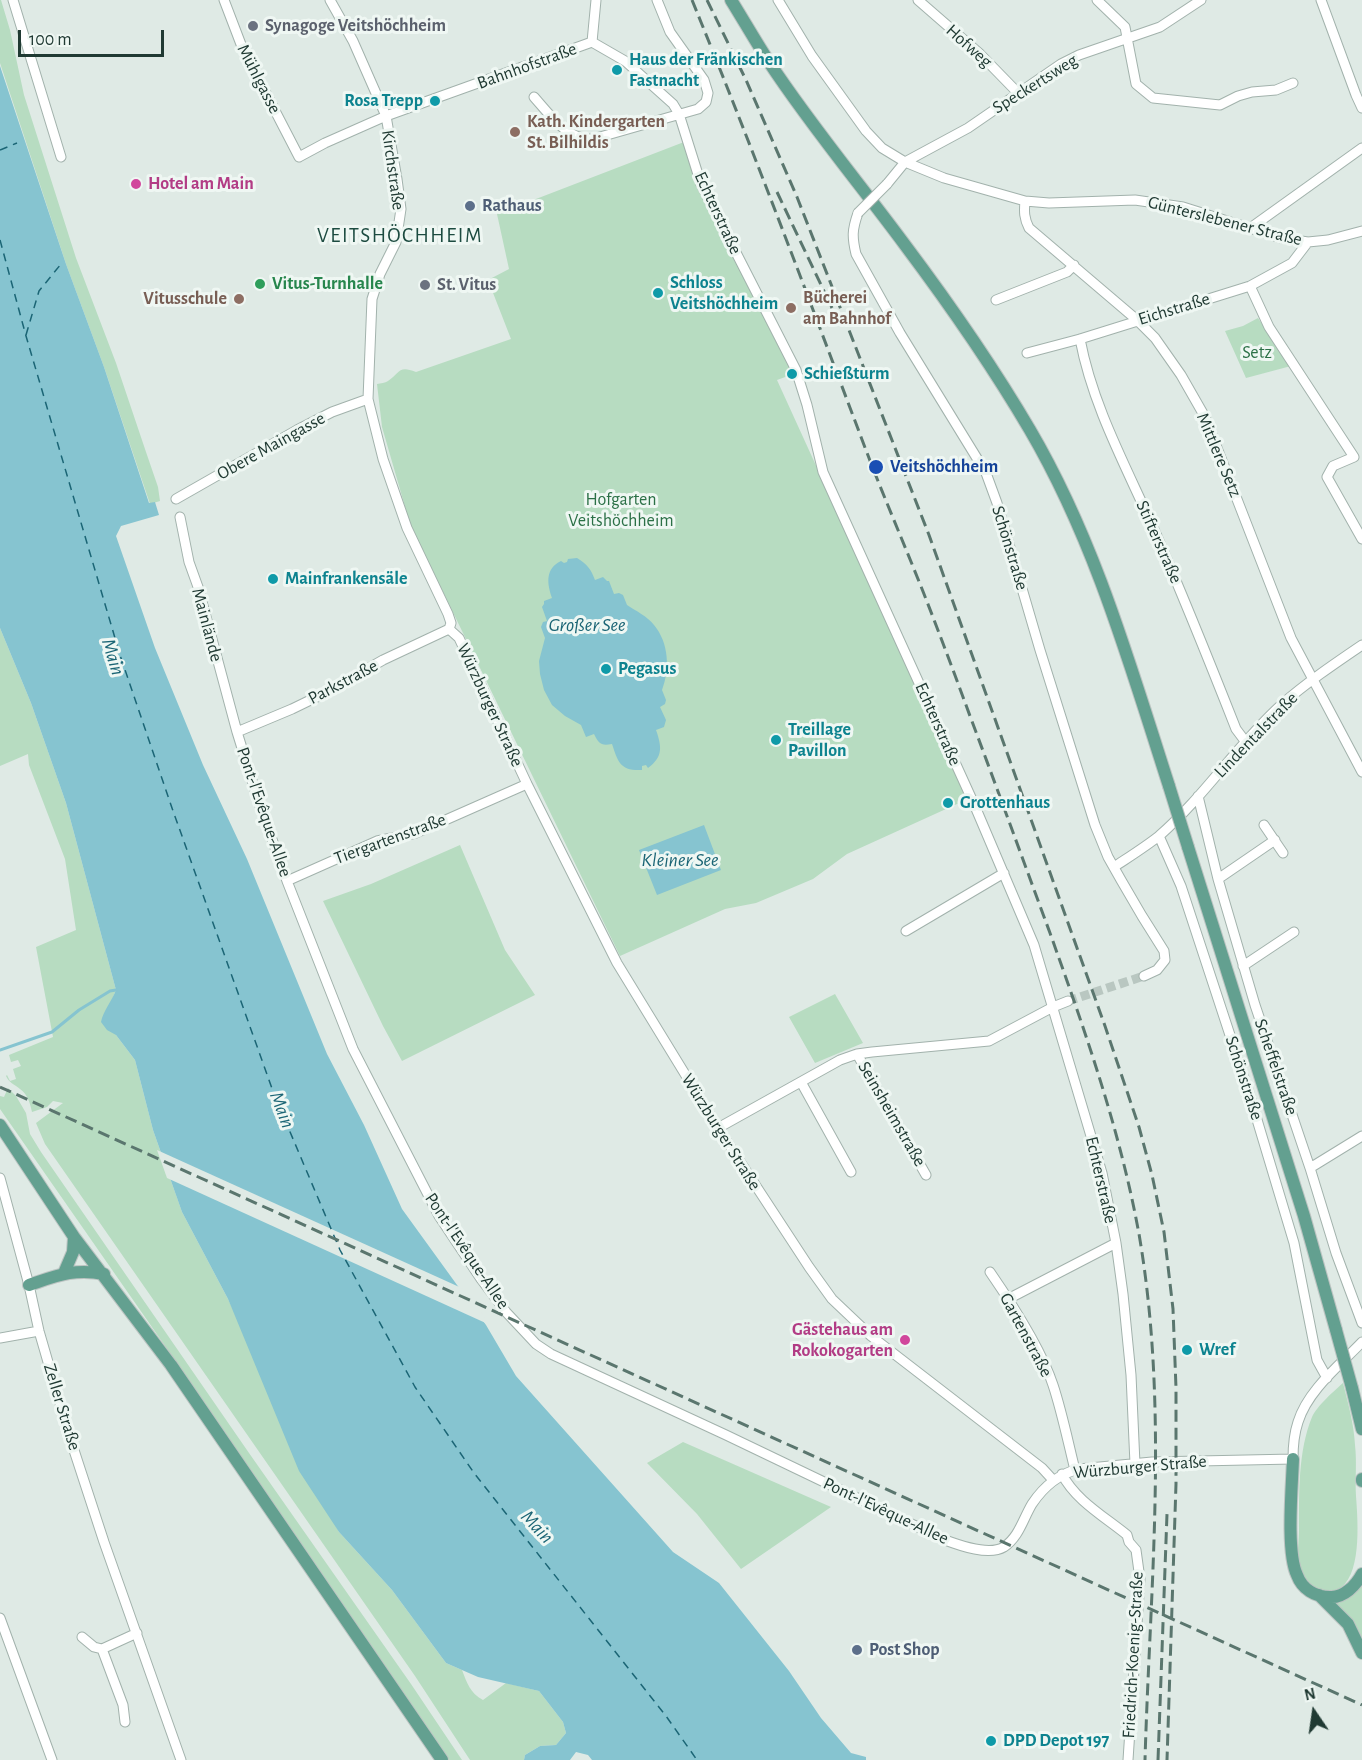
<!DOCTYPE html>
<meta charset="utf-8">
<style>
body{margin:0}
#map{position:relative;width:1362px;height:1760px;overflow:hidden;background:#dfeae5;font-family:"Alegreya Sans",sans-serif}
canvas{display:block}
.north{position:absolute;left:1284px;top:1682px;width:60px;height:60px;-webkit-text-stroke:4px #eff7f3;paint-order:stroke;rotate:347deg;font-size:16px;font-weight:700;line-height:24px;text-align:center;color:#203a33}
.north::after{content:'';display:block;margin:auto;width:21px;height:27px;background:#203a33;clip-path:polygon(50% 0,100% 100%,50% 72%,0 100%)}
.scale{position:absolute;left:18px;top:30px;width:146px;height:27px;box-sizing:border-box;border:3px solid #203a33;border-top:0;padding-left:8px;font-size:18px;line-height:21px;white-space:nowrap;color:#203a33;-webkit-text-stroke:4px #eff7f3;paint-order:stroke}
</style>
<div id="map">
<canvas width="1362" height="1760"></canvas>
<div class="north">N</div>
<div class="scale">100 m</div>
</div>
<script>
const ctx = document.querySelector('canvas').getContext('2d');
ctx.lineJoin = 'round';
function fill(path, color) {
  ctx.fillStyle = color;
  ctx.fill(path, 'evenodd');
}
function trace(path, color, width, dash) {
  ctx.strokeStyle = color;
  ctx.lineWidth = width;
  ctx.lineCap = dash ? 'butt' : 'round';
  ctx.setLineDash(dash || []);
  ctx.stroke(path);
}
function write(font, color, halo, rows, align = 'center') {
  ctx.font = font + ' "Alegreya Sans",sans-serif';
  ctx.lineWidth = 6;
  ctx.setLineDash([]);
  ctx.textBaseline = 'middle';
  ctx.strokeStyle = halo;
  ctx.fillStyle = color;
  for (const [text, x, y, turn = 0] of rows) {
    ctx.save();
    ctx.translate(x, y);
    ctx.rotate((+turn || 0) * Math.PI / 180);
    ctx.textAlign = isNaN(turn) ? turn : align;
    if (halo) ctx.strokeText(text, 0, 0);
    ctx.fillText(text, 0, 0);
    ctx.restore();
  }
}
fill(new Path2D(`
 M 0,0 L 1,0 L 10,30 L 24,95 L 76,258 L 116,363 L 146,452 L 158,487 L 160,501 L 150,504 L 104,367 L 66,264 L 0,63 Z
 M 684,142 L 696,185 L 791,370 L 788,372 L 788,376 L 777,380 L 968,799 L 847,854 L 813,879 L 756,903 L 725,909 L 620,956 L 410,524 L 382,427 L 377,384 C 381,383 385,383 388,381 C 400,373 398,365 416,372 L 511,339 L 488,280 L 509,269 L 497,214 Z
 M 1258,318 L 1291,366 L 1246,378 L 1225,331 L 1243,326 Z
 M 0,628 L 31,703 L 66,803 L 116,990 L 109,1007 L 116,1035 L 135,1060 L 153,1130 L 182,1212 L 228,1299 L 339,1532 L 392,1590 L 446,1663 L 462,1670 C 467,1683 470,1693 483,1700 L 506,1683 L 539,1691 L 563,1722 L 566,1733 L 556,1745 L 540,1746 L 525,1755 L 524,1760 L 470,1760 L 415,1676 L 45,1144 L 36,1123 L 63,1103 L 53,1101 L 47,1107 L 32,1112 C 30,1103 28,1095 20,1089 C 14,1084 9,1083 6,1076 L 7,1075 L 10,1081 L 16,1079 L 13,1069 L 21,1066 L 18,1060 L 11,1062 L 9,1055 L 53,1037 L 36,947 L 76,930 L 65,859 L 29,765 L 28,754 L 0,766 Z
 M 460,845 L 505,950 L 535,995 L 402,1061 L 383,1026 L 323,901 L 371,884 Z
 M 835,994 L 863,1043 L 815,1063 L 789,1017 Z
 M 8,1088 L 16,1096 L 26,1113 L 30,1134 L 41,1152 L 249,1453 L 411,1684 L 462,1760 L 449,1760 L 177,1363 L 0,1109 L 0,1096 L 4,1097 Z
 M 1343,1383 C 1348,1403 1354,1424 1355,1445 C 1357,1462 1355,1479 1356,1496 C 1358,1524 1362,1578 1337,1590 C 1327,1594 1316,1590 1308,1582 C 1303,1576 1300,1569 1299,1562 C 1297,1551 1299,1540 1299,1530 C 1299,1493 1298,1451 1312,1417 C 1317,1406 1334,1391 1343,1383 Z
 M 683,1442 L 831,1507 L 741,1569 L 697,1514 L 647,1463 Z
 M 1362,1586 L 1362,1641 L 1356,1628 L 1335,1604 L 1351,1596 Z`), '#b7dcc1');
fill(new Path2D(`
 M 0,66 L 66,264 L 104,367 L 149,503 L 155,502 L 159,515 L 121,526 L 116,536 L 155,648 L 203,765 L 247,859 L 327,1054 L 364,1125 L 402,1209 L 486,1325 L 516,1376 L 673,1552 L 719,1583 L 789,1671 L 821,1718 L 851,1753 L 866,1757 L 866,1760 L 592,1760 L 588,1755 L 576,1752 L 570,1760 L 524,1760 L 525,1755 L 540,1746 L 556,1745 L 566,1733 L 563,1722 L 539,1691 L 478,1677 L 446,1663 L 392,1590 L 339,1532 L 299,1471 L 228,1299 L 182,1212 L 153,1130 L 135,1060 L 116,1035 L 107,1030 L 101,1022 C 103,1011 112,1001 116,990 L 66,803 L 31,703 L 0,628 Z
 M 577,558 C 587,564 591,569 595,580 L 603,577 L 607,581 L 609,581 L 614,594 L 619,593 L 623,595 L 627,605 C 636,611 647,616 654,625 C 669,643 670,669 662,690 L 666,700 L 665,704 L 660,707 L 666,720 L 664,727 L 656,730 C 662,747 663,757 648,768 L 646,765 L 642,766 L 642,770 C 620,771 618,762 612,744 C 601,746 599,744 594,734 L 586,737 L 581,725 L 565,716 L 552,705 L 544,690 L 540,674 L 539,661 L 545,638 L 541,627 L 543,622 L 547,621 L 542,607 L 544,604 L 544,601 L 552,598 C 547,583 545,569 561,561 L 564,563 L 567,562 L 568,559 Z
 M 704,825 L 721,870 L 657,895 L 639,850 Z`), '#86c4d0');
fill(new Path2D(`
 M 157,1150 L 466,1290 L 490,1325 L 167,1178 Z`), '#dfeae5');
trace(new Path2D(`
 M 0,1050 L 52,1032 L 79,1010 L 110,991 L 116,990`), '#86c4d0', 3);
trace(new Path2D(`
 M 0,150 L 17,143
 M 0,240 L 26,336 L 120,655 L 172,808 L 274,1094 L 340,1250 L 415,1387 L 474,1473 L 666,1716 L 697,1760
 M 26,335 L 39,291 L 61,264`), '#1b6575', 1.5, [8, 6]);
trace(new Path2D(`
 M 1068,1001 L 1144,976`), '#b9c7c1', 9, [9, 4.5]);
const minor = new Path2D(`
 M 13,0 L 61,157
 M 224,0 L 242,47 L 299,157 L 325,143 L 386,116 L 592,42 L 625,61 L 673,104 L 679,114 L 701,184 L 796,370 L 807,405 L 823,472 L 974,804 L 1034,945 L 1102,1173 L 1116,1243 L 1123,1294 L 1131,1375 L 1135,1464
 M 330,0 L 353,41 L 386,116 L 397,179 L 401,209 L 396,242 L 380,274 L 372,299 L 368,399 L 383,459 L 407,528 L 448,614 L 451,623 L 449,629
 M 778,0 L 812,56 L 866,131 L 882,148 L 905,162 L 944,178 L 1025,201 L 1049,203 L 1135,200 L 1183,207 L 1281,238 L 1308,242 L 1328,240 L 1362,231
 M 918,0 L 980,54 L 1018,93
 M 1097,0 L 1125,27 L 1136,84 L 1153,98 L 1220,105 L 1238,96 L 1252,92 L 1276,90 L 1293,83
 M 1321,0 L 1356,95 L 1362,108
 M 592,42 L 596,0
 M 534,97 C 549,114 568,141 593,139 L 698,109 L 706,102 L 708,93 L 704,80 L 670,32 L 657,0
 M 887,184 L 905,162 L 968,128 L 1061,64 L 1079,55 L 1160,27 L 1201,0
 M 1025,201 C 1024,212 1024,218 1029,228 L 1137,320 L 1155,338 L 1181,375 L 1205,417 L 1291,638 L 1362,772
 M 858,213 C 852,230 852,237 856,254 L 900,333 L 986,473 L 997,503 L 1040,650 L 1095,825 L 1108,857 L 1121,880 L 1142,916 L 1164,951 L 1165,960 L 1157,970 L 1144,976
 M 1249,229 L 1362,148
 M 1250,286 L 1269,327 L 1354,457 L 1333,466 L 1327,477 L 1362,539
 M 996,300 L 1067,272 L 1074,265
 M 1080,339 C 1093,408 1128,470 1156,534 C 1184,598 1210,663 1236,729 L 1245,741
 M 1027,353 L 1080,339 L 1250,286 L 1292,263 L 1308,242
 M 176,499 L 297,430 L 332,412 L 368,399
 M 180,517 L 189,562 L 198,587 L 237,732 L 259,803 L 287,881 L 353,1049 L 439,1216 L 481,1279 L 506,1312 L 536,1344 L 551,1354 L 726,1435 L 945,1540 C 961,1546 989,1556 1004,1547 C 1019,1537 1023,1519 1032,1504 C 1044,1486 1058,1474 1079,1469 L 1152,1462 L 1293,1459 C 1293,1447 1294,1434 1298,1422 C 1308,1390 1340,1365 1362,1342
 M 449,629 L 459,638 L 527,784 L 617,963 L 718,1128 L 809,1267 L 832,1299 L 871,1336 L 1042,1468 L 1053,1480
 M 237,732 L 292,709 L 327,692 L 383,660 L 449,629
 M 1198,796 L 1218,879 L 1255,1005 L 1310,1168 L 1336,1253 L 1362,1323
 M 1264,825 L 1283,853
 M 1159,836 L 1181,886 L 1249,1093 L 1294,1243 L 1317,1360 L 1327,1378
 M 1114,867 C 1129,857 1145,847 1159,836 C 1204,797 1237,745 1281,705 C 1306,683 1334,664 1362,645
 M 1218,879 L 1275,840
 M 287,881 L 377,841 L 416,833 L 527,784
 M 906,931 L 1004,873
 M 1243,966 L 1294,932
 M 857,1054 L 926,1175
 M 801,1082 L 851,1172
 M 718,1128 L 840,1060 L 857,1054 L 872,1052 L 989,1041 L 1053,1007 L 1068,1001
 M 1310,1168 L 1362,1136
 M 0,1178 L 29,1285 L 39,1331 L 70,1438 L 104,1542 L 181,1760
 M 990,1272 C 1012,1304 1041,1348 1053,1385 C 1062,1412 1068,1442 1075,1470
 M 1008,1299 L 1116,1243
 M 0,1338 L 39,1331
 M 1062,1474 C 1075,1500 1105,1517 1127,1535 L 1129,1542 L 1136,1550 L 1140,1579 L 1128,1760
 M 0,1618 L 52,1760
 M 82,1637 L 94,1647 L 102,1649 L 137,1633
 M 102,1649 L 123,1705 L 125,1722`);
const major = new Path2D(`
 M 731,0 C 744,21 756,42 769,62 C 811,126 860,184 905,245 C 950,305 993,367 1030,430 C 1095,541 1130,665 1169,786
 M 1188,847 L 1304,1216 L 1336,1330
 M 0,1125 L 74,1237 L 171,1365 L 442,1760
 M 64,1273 L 73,1252 L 74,1237
 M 29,1285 C 56,1276 74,1268 104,1274
 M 1352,1388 L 1362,1429
 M 1293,1459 C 1292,1487 1286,1552 1297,1575 C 1302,1589 1315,1597 1330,1597 C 1344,1598 1356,1585 1362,1574
 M 1362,1479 L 1362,1481
 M 1319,1595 L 1348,1624 L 1362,1653`);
trace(minor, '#a2b2ac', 11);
trace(major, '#bcc4c2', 14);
trace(minor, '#fff', 9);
trace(major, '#63a090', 12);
trace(new Path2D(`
 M 692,0 C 755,154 813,310 872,466 C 889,509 907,551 924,594 C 940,635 955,675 970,716 C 997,788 1023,860 1050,933 C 1085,1031 1120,1130 1139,1234 C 1169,1408 1150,1585 1145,1760
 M 707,0 L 746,80 L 797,197 L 929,535 L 1105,1026 L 1139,1127 L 1152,1175 L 1164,1232 L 1173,1309 L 1176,1388 L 1176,1484 L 1167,1760
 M 777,192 L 832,308
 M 0,1087 L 1362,1705
 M 1158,1760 L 1167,1514`), '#5a766e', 3, [12, 6]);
const minorBridge = new Path2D(`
 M 858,213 L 887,184`);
const majorBridge = new Path2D(`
 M 1169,786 L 1188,847
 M 1336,1330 L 1352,1388`);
trace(minorBridge, '#a2b2ac', 11, []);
trace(majorBridge, '#bcc4c2', 14, []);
trace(minorBridge, '#fff', 9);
trace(majorBridge, '#63a090', 12);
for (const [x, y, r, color] of [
 [253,26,6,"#6b7280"],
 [617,70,6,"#0f9aa8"],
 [435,101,6,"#0f9aa8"],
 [515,132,6,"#8d6e63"],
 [136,184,6,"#d1479c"],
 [470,206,6,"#5c6f8a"],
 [260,284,6,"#2e9e5b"],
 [425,285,6,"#6b7280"],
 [658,293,6,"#0f9aa8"],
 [239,299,6,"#8d6e63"],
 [791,308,6,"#8d6e63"],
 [792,374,6,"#0f9aa8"],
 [876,467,8,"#1a4fb4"],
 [273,579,6,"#0f9aa8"],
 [606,669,6,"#0f9aa8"],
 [776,740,6,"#0f9aa8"],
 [948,803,6,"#0f9aa8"],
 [905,1340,6,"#d1479c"],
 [1187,1350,6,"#0f9aa8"],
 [857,1650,6,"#5c6f8a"],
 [991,1741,6,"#0f9aa8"]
]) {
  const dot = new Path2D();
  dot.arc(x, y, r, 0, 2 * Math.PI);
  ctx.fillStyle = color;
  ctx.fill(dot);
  trace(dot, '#eff7f3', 2);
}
write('bold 18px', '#5b616d', '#eff7f3', [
 ["Synagoge Veitshöchheim",265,26],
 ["St. Vitus",437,285]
], 'left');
write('18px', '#203a33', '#eff7f3', [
 ["Hofweg",969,46,42],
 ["Bahnhofstraße",527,66,-20],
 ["Mühlgasse",259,79,63],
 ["Speckertsweg",1035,84,-32],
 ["Kirchstraße",393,170,82],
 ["Echterstraße",718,213,65],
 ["Günterslebener Straße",1225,221,14],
 ["Eichstraße",1174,309,-17],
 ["Obere Maingasse",271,446,-29],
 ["Mittlere Setz",1219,455,67],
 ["Stifterstraße",1159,542,66],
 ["Schönstraße",1010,548,73],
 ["Mainlände",207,625,75],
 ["Parkstraße",343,682,-28],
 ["Würzburger Straße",490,705,65],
 ["Echterstraße",938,724,66],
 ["Lindentalstraße",1256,735,-46],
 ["Pont-l'Evêque-Allee",264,812,71],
 ["Tiergartenstraße",390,839,-20],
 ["Scheffelstraße",1276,1067,71],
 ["Schönstraße",1244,1078,72],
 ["Seinsheimstraße",892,1114,60],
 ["Würzburger Straße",721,1132,58],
 ["Echterstraße",1101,1180,77],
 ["Pont-l'Evêque-Allee",467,1251,56],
 ["Gartenstraße",1026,1335,62],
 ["Zeller Straße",62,1407,73],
 ["Würzburger Straße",1140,1467,-5],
 ["Pont-l'Evêque-Allee",886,1511,25],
 ["Friedrich-Koenig-Straße",1133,1655,-87]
]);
write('bold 18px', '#0d838f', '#eff7f3', [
 ["Haus der Fränkischen",629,60],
 ["Fastnacht",629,81],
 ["Rosa Trepp",423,101,"right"],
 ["Schloss",670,283],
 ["Veitshöchheim",670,304],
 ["Schießturm",804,374],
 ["Mainfrankensäle",285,579],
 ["Pegasus",618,669],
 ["Treillage",788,730],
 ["Pavillon",788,751],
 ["Grottenhaus",960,803],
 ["Wref",1199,1350],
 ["DPD Depot 197",1003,1741]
], 'left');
write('bold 18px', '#785e54', '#eff7f3', [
 ["Kath. Kindergarten",527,122],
 ["St. Bilhildis",527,143],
 ["Bücherei",803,298],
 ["am Bahnhof",803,319],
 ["Vitusschule",227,299,"right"]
], 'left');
write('bold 18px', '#b23c85', '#eff7f3', [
 ["Hotel am Main",148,184],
 ["Gästehaus am",893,1330,"right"],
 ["Rokokogarten",893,1351,"right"]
], 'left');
write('bold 18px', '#4e5e75', '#eff7f3', [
 ["Rathaus",482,206],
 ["Post Shop",869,1650]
], 'left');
write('bold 18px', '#27864d', '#eff7f3', [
 ["Vitus-Turnhalle",272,284]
], 'left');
write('18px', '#2b7046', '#eff7f3', [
 ["Setz",1257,353],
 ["Hofgarten",621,500],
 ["Veitshöchheim",621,521]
]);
write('bold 18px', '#164399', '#eff7f3', [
 ["Veitshöchheim",890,467]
], 'left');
write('italic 20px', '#1b6575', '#eff7f3', [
 ["Großer See",587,625],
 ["Main",113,657,73],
 ["Kleiner See",680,860],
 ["Main",282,1110,69],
 ["Main",537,1527,47]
]);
ctx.letterSpacing = '1.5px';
write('21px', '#1c4b40', '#eff7f3', [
 ["VEITSHÖCHHEIM",400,236]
]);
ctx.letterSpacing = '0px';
</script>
